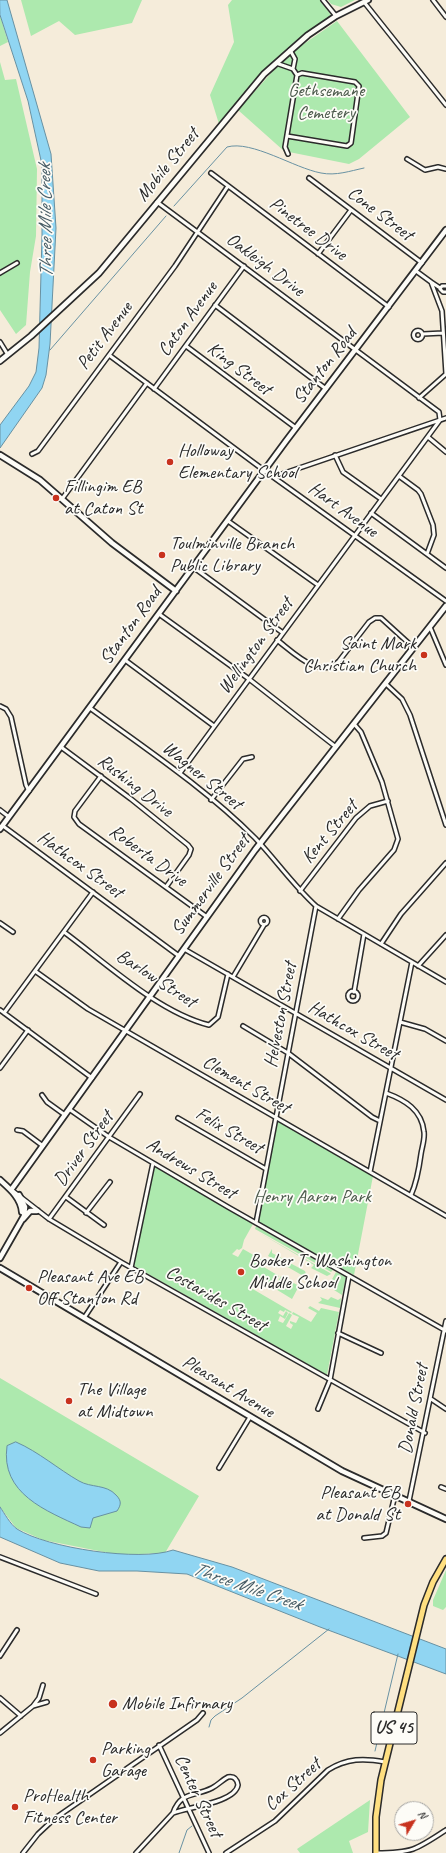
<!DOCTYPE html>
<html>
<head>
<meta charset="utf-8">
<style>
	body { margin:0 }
	#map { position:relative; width:446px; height:1853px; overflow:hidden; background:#f5ecda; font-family:Caveat,sans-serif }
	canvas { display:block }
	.north { position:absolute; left:394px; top:1801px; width:40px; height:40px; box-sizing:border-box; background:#fdfcf7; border:1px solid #a9a8a5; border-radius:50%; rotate:52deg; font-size:11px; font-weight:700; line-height:16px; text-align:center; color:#2b2b2b }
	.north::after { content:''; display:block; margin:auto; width:14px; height:18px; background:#c8321e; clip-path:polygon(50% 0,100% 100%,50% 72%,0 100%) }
</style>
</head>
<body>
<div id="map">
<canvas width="446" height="1853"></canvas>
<div class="north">N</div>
</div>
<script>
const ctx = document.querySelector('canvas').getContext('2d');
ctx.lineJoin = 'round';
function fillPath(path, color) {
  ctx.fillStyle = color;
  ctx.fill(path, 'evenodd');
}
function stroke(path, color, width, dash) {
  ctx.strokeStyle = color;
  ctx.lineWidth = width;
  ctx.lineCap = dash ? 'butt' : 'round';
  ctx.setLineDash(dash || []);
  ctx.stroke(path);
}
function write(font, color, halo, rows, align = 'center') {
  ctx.font = font + ' Caveat,sans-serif';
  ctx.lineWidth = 3.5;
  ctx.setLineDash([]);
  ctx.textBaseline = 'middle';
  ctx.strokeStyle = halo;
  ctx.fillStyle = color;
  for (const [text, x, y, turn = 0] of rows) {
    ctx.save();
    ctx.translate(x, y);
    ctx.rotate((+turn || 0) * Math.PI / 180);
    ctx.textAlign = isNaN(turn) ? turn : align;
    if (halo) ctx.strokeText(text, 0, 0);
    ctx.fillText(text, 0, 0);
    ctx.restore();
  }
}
fillPath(new Path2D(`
	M21,0h121l-10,23 -57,12 -16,-14 -28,15z
	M232,0h88l11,15 -42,32 -27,25 -43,52 -9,-29 24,-53 -6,-37z
	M328,0h27l-14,7 -10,-3z
	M0,15l8,27 -8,4z
	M337,21l73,96 -51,42 -10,5 -65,-13 -46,-41 35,-39 25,-23z
	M0,62l5,18 11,-1 21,90 -1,67 -6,36 -4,53 -10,9 -16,-24z
	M277,1121l96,55 -19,99 -96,-53z
	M156,1167l97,57 -9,16 -2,8 -3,2 -2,-1 -5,5 6,3 5,-8 21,12 -2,5 17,10 -7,11 -16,-9 -5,10 41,24 -1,1 -6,-3 -1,2 -4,-2 -2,3 5,3 3,-5 2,2 -3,6 -5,-3 -2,5 5,2 6,-10 3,2 -6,11 5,3 2,-4 -3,-2v-2l6,2 3,-6 -7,-3 1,-2 18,10 6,-9 -9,-5 2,-2 9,5 2,-3 18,4 -12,63 -193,-109 19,-98z
	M256,1226l77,44 -2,2 -76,-43z
	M258,1232l72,41 1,1 -4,2 -16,-8 3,-3z
	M272,1249v4l15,8 -2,5 -17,-10z
	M288,1262l17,9 1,3 -1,3 -19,-11z
	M336,1272l10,5 -4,18 -8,-5 2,-3 -6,-4z
	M281,1276l18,10 -7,13 -18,-11z
	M320,1297l8,3 3,-3 7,3 3,-2 -1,10 -22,-5 4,-3z
	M0,1378l199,118 -34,57 -46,2 -76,-15 -27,-12 -16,-21z
	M446,1570v37l-3,3 -10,-4v-6z
	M370,1800l-2,32 -19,9 4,12h-53l-3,-4z`), '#ade9ae');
const water = new Path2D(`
	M0,0h7l44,154 5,74 -6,116 -4,31 -4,13 -42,60v-23l29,-39 7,-14 3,-24 3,-113v-70l-14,-64 -28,-86z
	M16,1442c23,10 42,27 63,39 12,7 27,3 37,14 6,6 5,10 1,16l-24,7 -3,10 -9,-1c-34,-16 -81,-33 -74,-81z
	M0,1507c5,7 10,17 17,22 30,19 123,33 156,21l59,17 214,82v25l-126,-47 -133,-53 -50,-3h-38l-39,-8 -60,-26z`);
fillPath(water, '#90d5f2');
stroke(water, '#6891a2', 1);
stroke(new Path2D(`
	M174,206l53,-59c25,-7 67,21 94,26 15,3 29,-2 43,-5
	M50,350l116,-134
	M209,1727l2,-7 4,-4 27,-18 87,-69
	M375,1751l23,-97
	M179,1853l8,-23 5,-4`), '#6891a2', 1);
const street = new Path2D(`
	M323,0l13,16
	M433,0l13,17
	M364,2l82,103
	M276,63l17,6
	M287,136l60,10 4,-3 8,-57 -4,-4 -53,-9 -5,2
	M288,154l-3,-7 12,-72 -4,-6 2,-10 -5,-9
	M407,159l18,11 13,-3 8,2
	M211,173l178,134
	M309,178l113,85
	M157,202l282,210 1,8 -260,353
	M318,254l33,-44
	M416,271l15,11 11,29 4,63 -27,24
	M0,273l17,-10
	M431,282l9,6
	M446,286h-4l-2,3 3,3h3
	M215,305l111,84
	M413.5 335a4.5 4.5 0 1 1 9 0a4.5 4.5 0 1 1-9 0Z
	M423,334l20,-1
	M0,342l8,13
	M186,346l110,82
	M109,355l160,119 177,127
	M154,389l90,-123
	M428,437l18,15
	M32,454l6,-3 137,-185 53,-80
	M335,455l8,17 38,27
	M399,476l19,14 3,4 12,31 1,10 -7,19
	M273,477l173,-59
	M62,499l85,-116
	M371,513l75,55
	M228,521l90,64
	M193,567l90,66
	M159,614l90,65 87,68
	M430,627l16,38
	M277,640c16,12 44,41 62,21l30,-39 6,-4h6l33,30
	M125,660l89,66
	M386,684l16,15 8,16 36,110
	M0,706l6,3 5,8 15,68 3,6
	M90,708c56,41 115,80 165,130 21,22 38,47 61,68l130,76
	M61,747l70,52 57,46 3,4 -2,6 -23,32
	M101,776l-26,35 -1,6 5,7 128,93
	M211,800l32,-41 9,-2
	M0,810l9,7
	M3,826l176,130
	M300,891l56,-73 14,-12 18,-5
	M260.5 921a3.5 3.5 0 1 1 7 0a3.5 3.5 0 1 1-7 0Z
	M338,919l21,-29 35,-40 4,-11 -16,-57 -21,-50 -7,-8
	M0,923l13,9
	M64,932c42,31 94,80 145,93l9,-8 10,-43
	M381,944l20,-30 45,-51
	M184,949l262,151
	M418,966l28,-31
	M35,971l53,38 358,207
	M233,977l31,-52
	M348 996a5 5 0 1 1 10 0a5 5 0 1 1-10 0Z
	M354,992l10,-58
	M0,1010l92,68
	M4,1013l89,-121
	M400,1022l25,7 21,12
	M243,1026l45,27 84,64 8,4
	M0,1068l28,-38
	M386,1093c19,7 36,17 38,39 1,7 -2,15 -3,22 -2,15 -4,28 -10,41
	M42,1095l5,7 18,13
	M69,1109l40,28 119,70 218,124
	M178,1118l88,51
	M17,1130l6,1 20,15
	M370,1172l42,-210
	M13,1191l36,28 72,43 304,171
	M66,1197l38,28
	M86,1213l24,-31
	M49,1219l91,-125
	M256,1223l60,-317
	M131,1268l22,-105
	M84,1318l37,-56
	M338,1333l43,20
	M431,1399l15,10
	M318,1409l12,-29 19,-104
	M219,1468l31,-51
	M441,1487l5,2
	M409,1501l37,-180
	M364,1538l18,-2 4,-3 9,-38
	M0,1557l96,37
	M0,1656l17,-26
	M0,1698l21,18
	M33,1706l6,-8 4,-13
	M0,1733l33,-27 14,-4
	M159,1745l50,108
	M228,1777c6,-1 9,2 10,8 -3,18 -51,22 -65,28 8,-22 21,-16 39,-25 6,-3 10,-8 16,-11z
	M23,1853l15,-19 16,-15 143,-99 6,-7
	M136,1853l37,-40
	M226,1853l49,-32 53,-51c19,-12 36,-12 57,-8
	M376,1853c36,0 40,-3 70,-23`);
const secondary = new Path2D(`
	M0,361l31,-25 68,-63 165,-199 44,-39 28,-19 32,-16
	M0,455l40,25 72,63 64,48
	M0,829l286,-388 160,-211
	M0,1180c10,9 21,18 22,32
	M11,1190l244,-340 191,-244
	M23,1219l7,-8h7
	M0,1258l24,-42 1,-9 -6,-12
	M0,1268l342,203 104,48`);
const primary = new Path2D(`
	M376,1853v-36l5,-37 43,-175 9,-23 13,-23`);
stroke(street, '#2b2b2b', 6);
stroke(secondary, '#2b2b2b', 8);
stroke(primary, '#2b2b2b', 8);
stroke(street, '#fdfcf7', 3);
stroke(secondary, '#fdfcf7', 4.5);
stroke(primary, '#ffdf80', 5);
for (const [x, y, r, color] of [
	[170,462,4,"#c8321e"],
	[56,498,4,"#c8321e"],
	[162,555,4,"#c8321e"],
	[424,655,4,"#c8321e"],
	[241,1272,4,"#c8321e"],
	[29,1288,4,"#c8321e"],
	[69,1401,4,"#c8321e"],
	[408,1504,4,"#c8321e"],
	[113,1704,5,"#c8321e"],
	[93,1760,4,"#c8321e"],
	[15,1807,4,"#c8321e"]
]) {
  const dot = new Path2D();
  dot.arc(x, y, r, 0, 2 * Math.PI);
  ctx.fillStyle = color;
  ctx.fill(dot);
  stroke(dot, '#fdfcf7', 1.5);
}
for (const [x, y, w] of [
	[394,1728,46]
]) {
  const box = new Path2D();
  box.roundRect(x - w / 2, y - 16, w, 32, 3);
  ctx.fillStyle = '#fdfcf7';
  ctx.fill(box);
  stroke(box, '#2b2b2b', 1);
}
write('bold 18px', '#2b2b2b', null, [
	["US 45",394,1728]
]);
write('19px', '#4c5a4c', '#fdfcf7', [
	["Gethsemane",326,91],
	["Cemetery",326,113],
	["Henry Aaron Park",312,1197]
]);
write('19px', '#2b2b2b', '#fdfcf7', [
	["Mobile Street",168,165,-51],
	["Cone Street",380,214,37],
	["Pinetree Drive",308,229,37],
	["Oakleigh Drive",265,265,37],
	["Caton Avenue",188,319,-54],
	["Petit Avenue",105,336,-53],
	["Stanton Road",325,366,-52],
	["King Street",239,369,37],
	["Hart Avenue",343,510,36],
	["Stanton Road",131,626,-54],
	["Wellington Street",256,646,-54],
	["Wagner Street",202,776,39],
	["Rushing Drive",135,786,38],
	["Kent Street",330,832,-50],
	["Roberta Drive",148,856,36],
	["Hathcox Street",80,865,36],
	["Summerville Street",211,885,-54],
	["Barlow Street",156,979,33],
	["Helveston Street",281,1015,-79],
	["Hathcox Street",353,1031,30],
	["Clement Street",246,1085,30],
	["Felix Street",229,1131,30],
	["Driver Street",84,1149,-54],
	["Andrews Street",191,1169,31],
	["Costarides Street",216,1299,30],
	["Pleasant Avenue",228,1387,31],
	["Donald Street",414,1409,-79],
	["Cox Street",293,1785,-42],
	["Center Street",198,1796,65]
]);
write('19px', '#2b2b2b', '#fdfcf7', [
	["Holloway",178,451],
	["Elementary School",178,473],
	["Fillingim EB",64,487],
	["at Caton St",64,509],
	["Toulminville Branch",170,544],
	["Public Library",170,566],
	["Saint Mark",416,644,"right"],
	["Christian Church",416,666,"right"],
	["Booker T. Washington",249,1261],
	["Middle School",249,1283],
	["Pleasant Ave EB",37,1277],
	["Off Stanton Rd",37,1299],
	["The Village",77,1390],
	["at Midtown",77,1412],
	["Pleasant EB",400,1493,"right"],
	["at Donald St",400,1515,"right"],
	["Mobile Infirmary",122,1704],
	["Parking",101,1749],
	["Garage",101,1771],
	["ProHealth",23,1796],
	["Fitness Center",23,1818]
], 'left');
write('italic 20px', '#495e67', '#fdfcf7', [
	["Three Mile Creek",46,221,-91],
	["Three Mile Creek",247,1587,19]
]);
</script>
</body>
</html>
